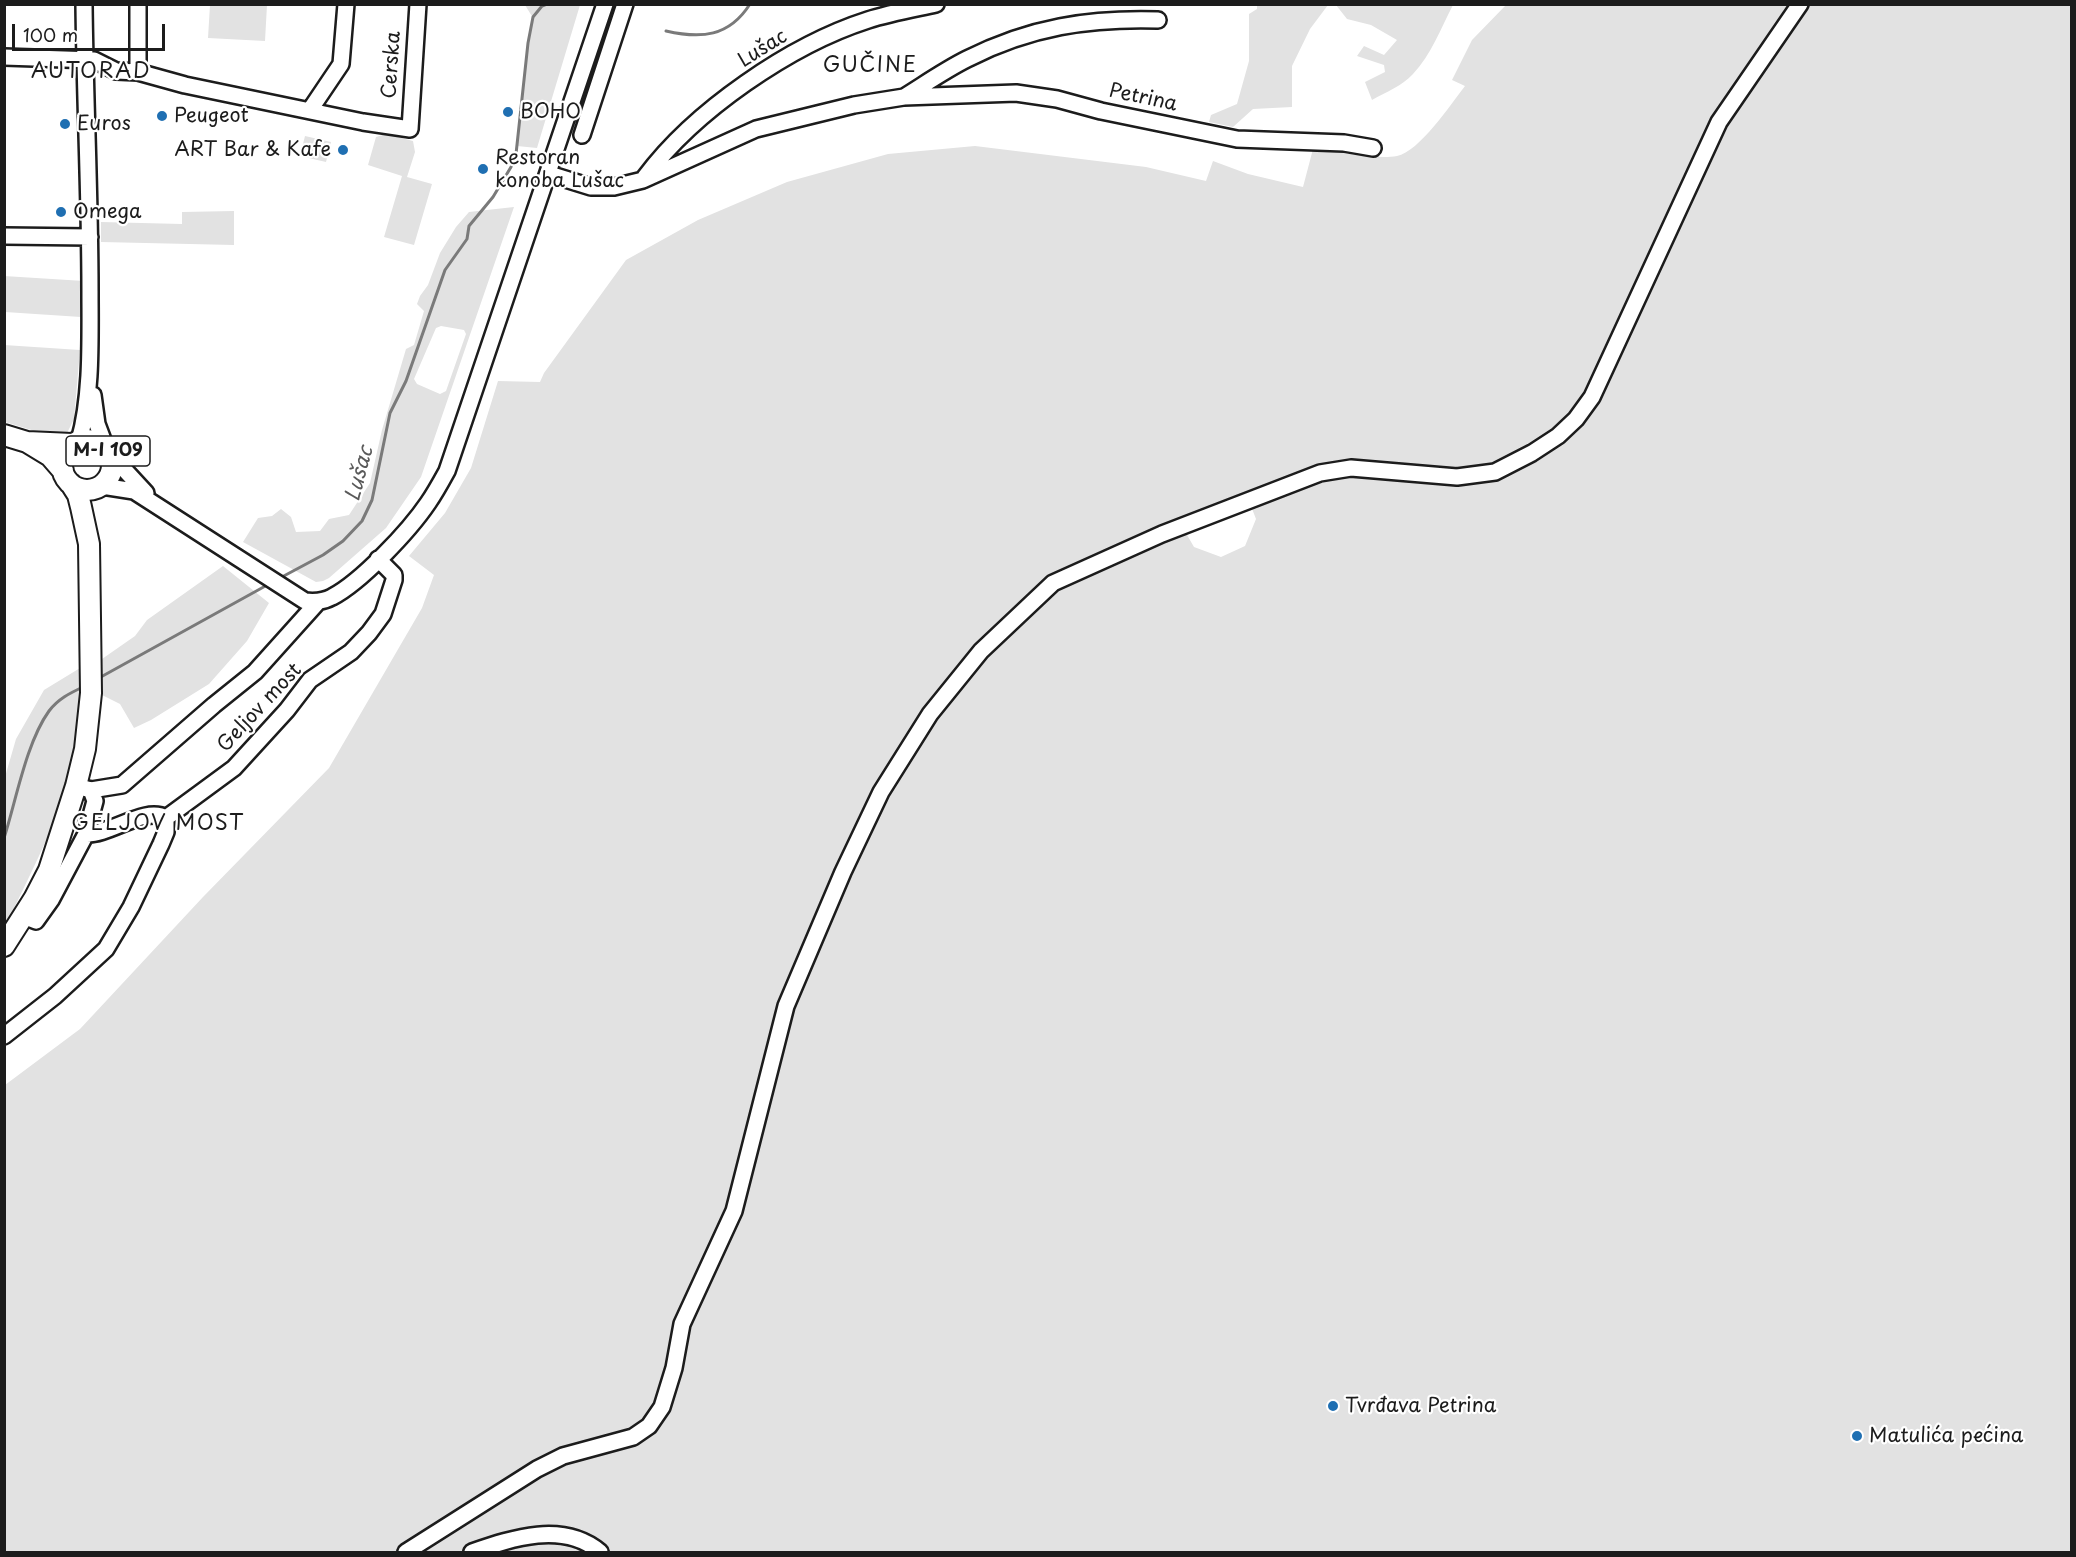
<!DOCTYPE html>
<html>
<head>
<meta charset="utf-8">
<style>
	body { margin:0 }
	#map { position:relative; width:2076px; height:1557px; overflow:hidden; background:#fff; font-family:"Playpen Sans",sans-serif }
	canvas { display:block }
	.frame { position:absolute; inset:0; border:6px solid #1c1c1c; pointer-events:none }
	.scale { position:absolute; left:12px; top:24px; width:153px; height:27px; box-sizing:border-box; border:3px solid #1c1c1c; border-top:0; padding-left:8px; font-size:18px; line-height:21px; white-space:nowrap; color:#1c1c1c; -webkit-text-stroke:4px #fff; paint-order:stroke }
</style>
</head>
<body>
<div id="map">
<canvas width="2076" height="1557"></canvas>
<div class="frame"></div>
<div class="scale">100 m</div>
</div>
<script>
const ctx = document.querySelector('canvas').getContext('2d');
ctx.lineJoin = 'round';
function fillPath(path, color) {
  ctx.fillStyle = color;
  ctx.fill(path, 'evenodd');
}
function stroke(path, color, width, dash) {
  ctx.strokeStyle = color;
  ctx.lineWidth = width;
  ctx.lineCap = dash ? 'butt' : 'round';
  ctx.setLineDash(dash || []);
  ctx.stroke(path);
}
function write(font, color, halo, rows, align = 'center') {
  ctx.font = font + ' "Playpen Sans",sans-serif';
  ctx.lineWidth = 4.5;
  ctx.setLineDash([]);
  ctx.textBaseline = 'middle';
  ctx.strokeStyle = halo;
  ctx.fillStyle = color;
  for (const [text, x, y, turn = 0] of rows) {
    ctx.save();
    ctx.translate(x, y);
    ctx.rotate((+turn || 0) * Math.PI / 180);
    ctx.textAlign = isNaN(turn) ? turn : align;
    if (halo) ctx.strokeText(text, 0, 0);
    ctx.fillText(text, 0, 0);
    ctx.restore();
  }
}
fillPath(new Path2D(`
	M210,5h57l-2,36 -57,-3z
	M525,5h55l-43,143 -20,-2 11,-103 5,-25z
	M1257,5h71l-18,24 -18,37v41l-39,2 -20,18 -24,-5 2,-7 26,-11 12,-43v-47l8,-5z
	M1336,5h117c-12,23 -22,50 -40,69 -11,12 -27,18 -41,26l-7,-18 20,-10 -1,-7 -27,-9 7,-10 20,9 13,-15 -26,-15 -24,-6z
	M1506,5h293l-81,116 -127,276 -34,38 -80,39 -126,-8 -298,116 -73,68 -100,141 -95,214 -31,127 -82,235 -24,58 -85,30 -160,97h-398v-467l75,-56 123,-132 126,-129 93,-160 12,-33 -25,-19 36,-43 26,-45 27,-87 42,1 4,-9 82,-113 72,-40 89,-38 101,-28 87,-8 171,21 60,14 7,-20 35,13 55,13 10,-38c23,2 62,11 84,7 22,-4 54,-52 68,-70l-13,-6 20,-40z
	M1802,5h269v1547h-1468l-30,-17 -105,17h-60l129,-82 113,-43 33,-102 52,-113 38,-153 72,-186 86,-158 123,-131 129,-56 11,19 27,10 24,-11 11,-27 -7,-18 71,-27 158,3 100,-57 142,-297z
	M386,134l27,7 2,11 -8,25 25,7 -18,61 -30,-8 18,-61 -34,-11 8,-28z
	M305,136l26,6 -5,20 -26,-6z
	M514,207l-93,270 -35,51 -57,50 -6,3 -7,1 -73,-40 15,-24 14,-2 9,-7 10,8 5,15 24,-1 9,-12 20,-4 21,-32 12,-53 24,-81 8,-4 10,-34 -7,-7 3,-8 8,-11 12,-32 16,-26 13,-15zM441,326l23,4 2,4 -20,57 -6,3 -23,-10 -3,-5 22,-51z
	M234,211v34l-133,-3v-20l81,2v-12z
	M4,276l80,5 -3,36 -76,-5z
	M4,345l76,5 -6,69 -7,14 -19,2 -43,-13z
	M223,566l46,37 -22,38 -38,43 -58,36 -17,8 -14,-24 -18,-9v-36l33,-23 12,-16z
	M85,665c-1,19 0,41 -3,60 -11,73 -46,137 -77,202v-150l11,-38 28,-49z
	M546,1537l52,15h-122z`), '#e2e2e2');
stroke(new Path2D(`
	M666,31c35,8 63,6 84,-27
	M280,578l43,-23 20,-14 19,-20 10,-21 18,-87 16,-32 39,-111 22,-31 2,-13 24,-29 18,-30 5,-13 12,-111 5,-26 9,-11 5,-2
	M99,678l170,-94
	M4,838c12,-37 22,-95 45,-127 9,-12 21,-18 34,-24`), '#7a7a7a', 3);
const minor = new Path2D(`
	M138,4v68
	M4,57l90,3 22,11 22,1 47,13 178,37 47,7 8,-125
	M904,97c21,-13 41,-27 63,-38 63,-32 122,-41 191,-39
	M310,110l31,-46 5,-60
	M582,135l43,-131
	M549,174l42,13h23l29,-7 113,-51 98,-24 50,-8 112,-4 41,6 44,12 136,28 107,4 29,5
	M645,177c49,-66 145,-132 223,-157 22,-7 45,-11 68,-16
	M4,236l86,1
	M93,395l4,29 9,24
	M79,441c13,-45 11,-102 11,-150 0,-95 -5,-191 -6,-287
	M110,454l36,39
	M102,486l32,5 171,110c10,1 18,1 27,-4 29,-15 77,-66 96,-94 7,-10 13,-21 19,-32l158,-467
	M76,786l15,4 31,-5 92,-80 41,-33 62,-69
	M166,818l68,-50 53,-58 23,-30 41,-28 18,-19 14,-19 11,-34v-5l-16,-16
	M23,916l13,5 15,-21 35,-66 9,-33 -4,-11
	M4,1036l51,-40 51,-47 25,-42 30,-63 5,-12v-14c-21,-12 -56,17 -80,16
	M406,1552l131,-83 26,-13 70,-19 16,-11 13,-19 12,-39 8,-44 52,-113 52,-205 57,-134 38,-80 49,-78 51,-63 72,-68 109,-49 158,-61 31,-5 106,9 38,-5 37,-19 26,-17 18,-17 16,-22 127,-275 81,-118
	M472,1552c41,-14 91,-31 128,0`);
const major = new Path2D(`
	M4,435l23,7
	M62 465a25 25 0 1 1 50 0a25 25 0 1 1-50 0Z
	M63,471l-13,-15 -23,-14 45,2
	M4,946l30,-47 15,-29 27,-84 9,-37 6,-56 -2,-149 -8,-37 -3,-12 -7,-11`);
stroke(minor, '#1c1c1c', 20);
stroke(major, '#1c1c1c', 24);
stroke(minor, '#fff', 15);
stroke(major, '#fff', 20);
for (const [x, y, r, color] of [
	[508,112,6,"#1f6fb2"],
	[162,116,6,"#1f6fb2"],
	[65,124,6,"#1f6fb2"],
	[343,150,6,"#1f6fb2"],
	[483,169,6,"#1f6fb2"],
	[61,212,6,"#1f6fb2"],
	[1333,1406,6,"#1f6fb2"],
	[1857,1436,6,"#1f6fb2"]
]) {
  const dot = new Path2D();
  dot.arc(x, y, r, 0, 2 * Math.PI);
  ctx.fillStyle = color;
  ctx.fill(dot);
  stroke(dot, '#fff', 2);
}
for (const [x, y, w] of [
	[108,451,84]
]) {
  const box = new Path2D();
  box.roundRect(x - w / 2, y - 15, w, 30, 4.5);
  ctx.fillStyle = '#fff';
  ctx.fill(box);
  stroke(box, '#1c1c1c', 1.5);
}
write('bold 18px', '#1c1c1c', null, [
	["M-I 109",108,451]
]);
write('20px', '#1c1c1c', '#fff', [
	["Lušac",763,49,-32],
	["Cerska",392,65,-86],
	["Petrina",1143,98,12],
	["Geljov most",260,708,-47]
]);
write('20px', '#1c1c1c', '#fff', [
	["BOHO",520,112],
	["Peugeot",174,116],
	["Euros",77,124],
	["ART Bar & Кafe",331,150,"right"],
	["Restoran",495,158],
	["konoba Lušac",495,181],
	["Omega",73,212],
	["Tvrđava Petrina",1345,1406],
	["Matulića pećina",1869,1436]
], 'left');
ctx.letterSpacing = '1.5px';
write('21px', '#1c1c1c', '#fff', [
	["GUČINE",870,66],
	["AUTORAD",91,72],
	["GELJOV MOST",158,824]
]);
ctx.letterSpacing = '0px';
write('italic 21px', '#5a5a5a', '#fff', [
	["Lušac",360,474,-75]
]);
</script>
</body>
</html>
